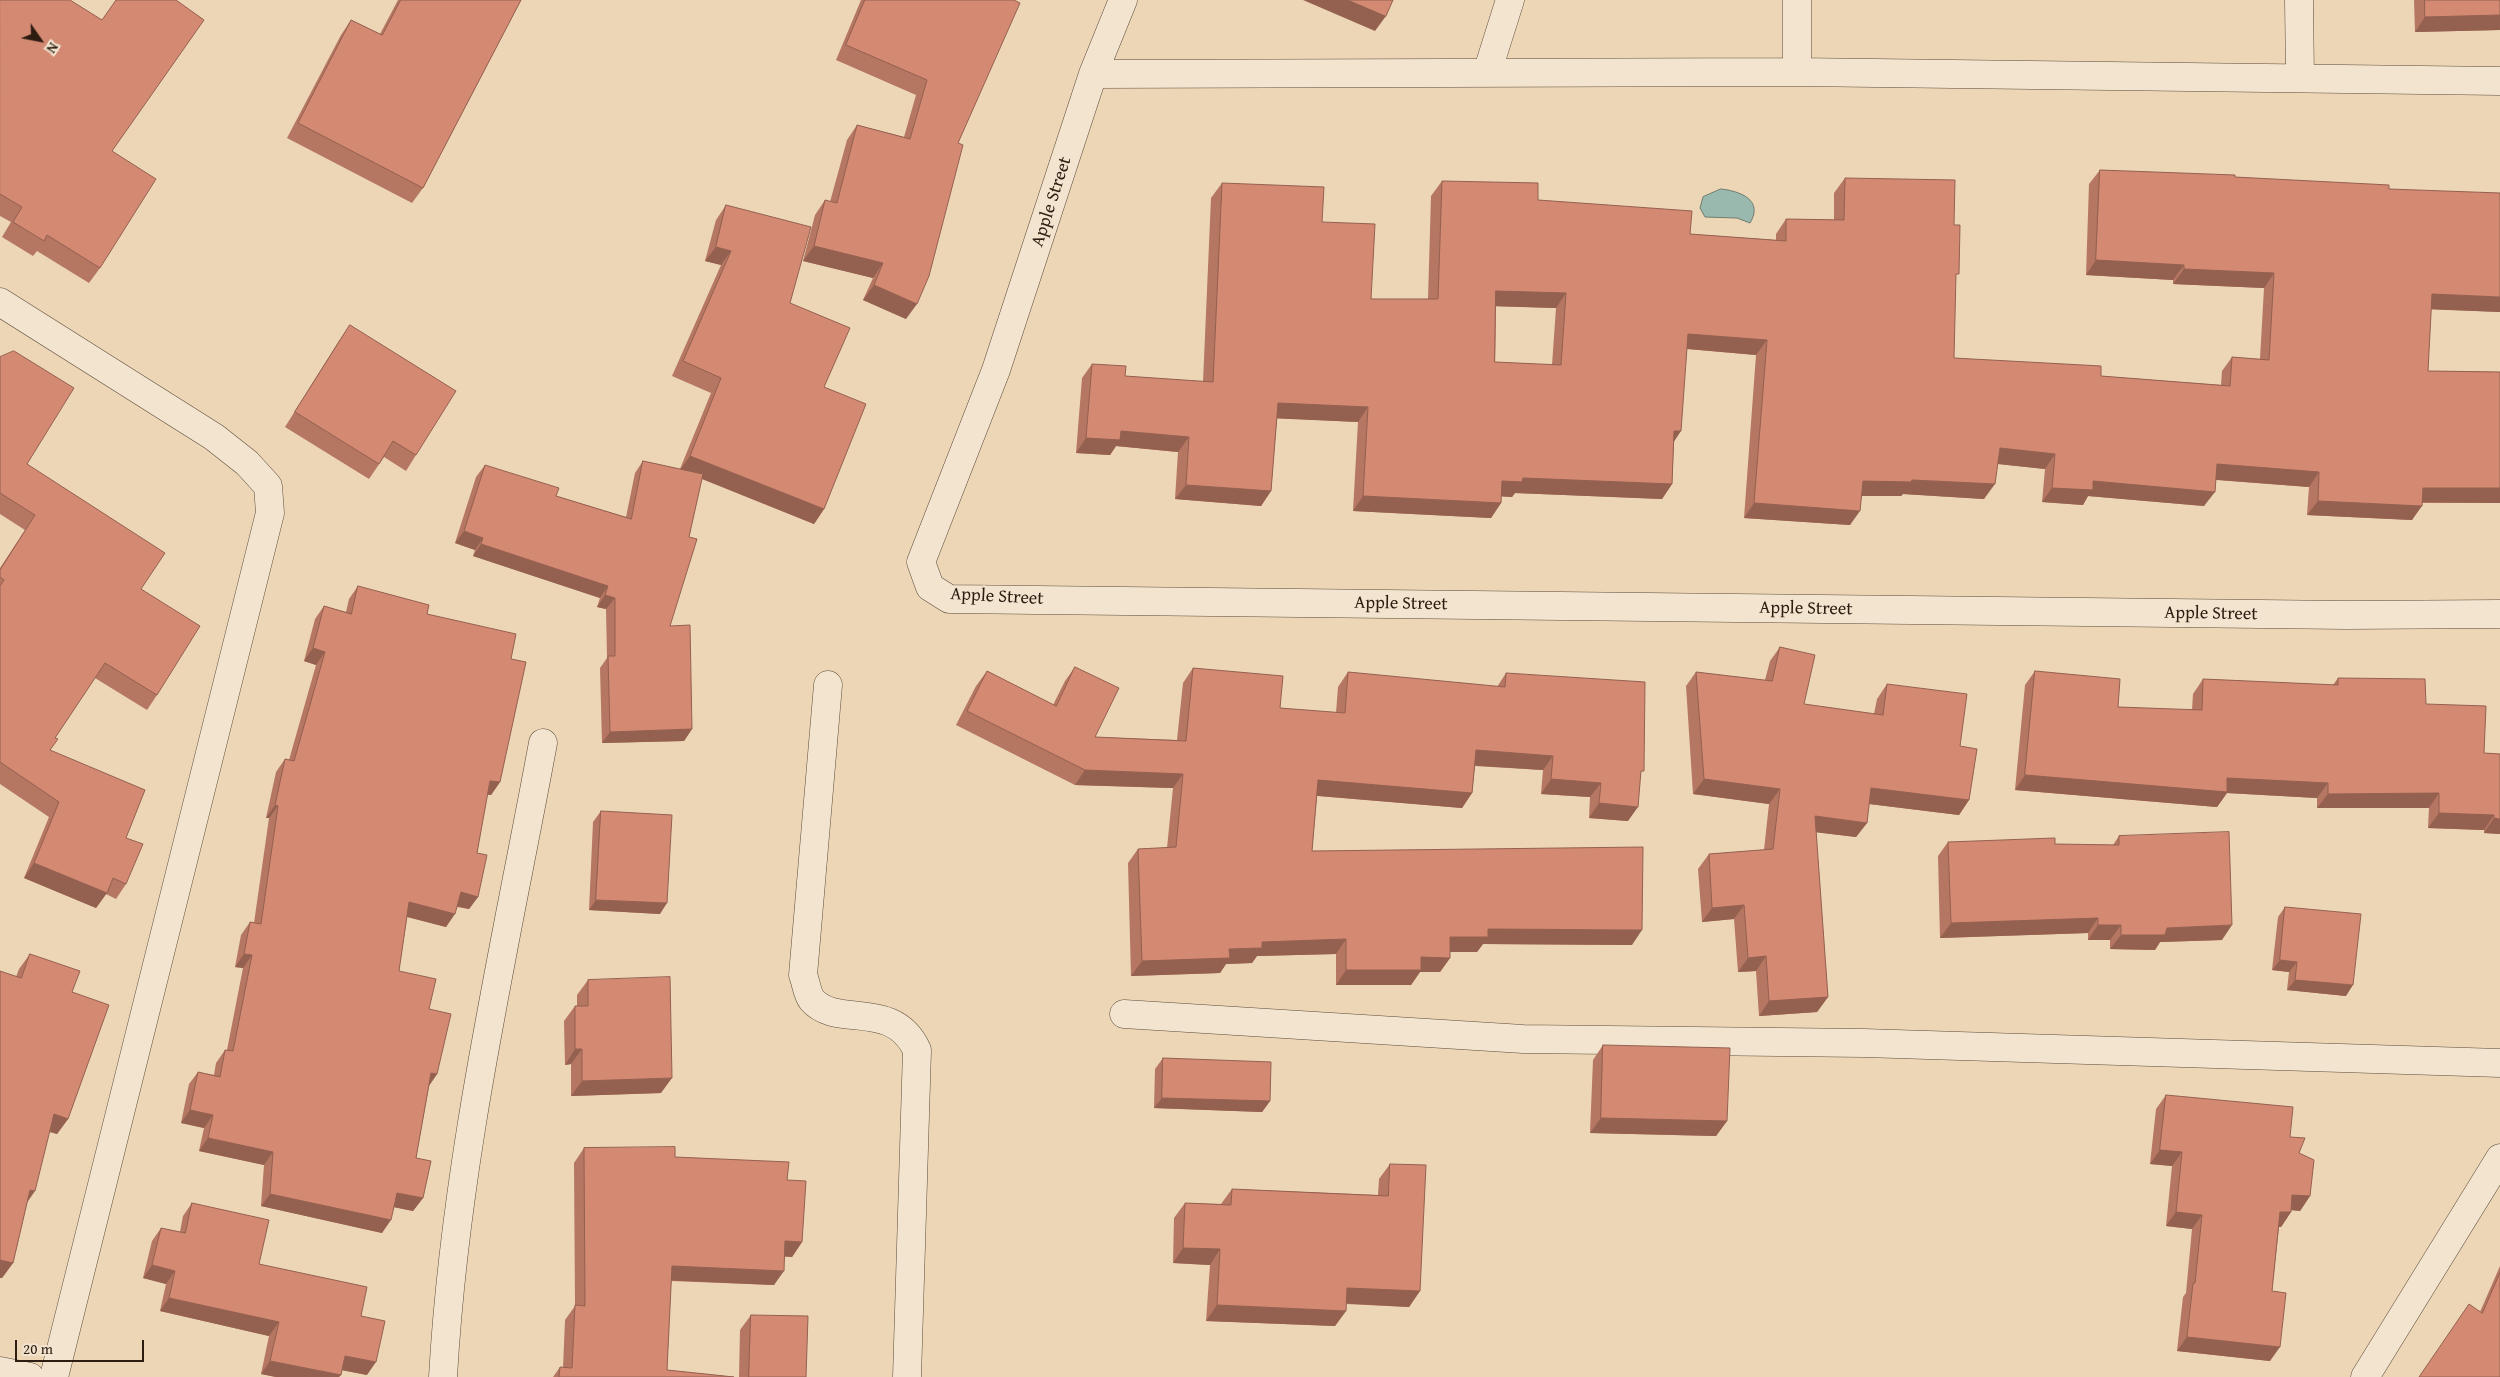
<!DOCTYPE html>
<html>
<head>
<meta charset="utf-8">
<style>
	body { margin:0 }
	#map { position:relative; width:2500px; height:1377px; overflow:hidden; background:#ecd6b6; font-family:"Gentium Book Plus",serif }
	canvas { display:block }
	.north { position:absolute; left:15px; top:15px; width:50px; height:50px; -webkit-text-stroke:4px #f3e4d0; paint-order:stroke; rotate:123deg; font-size:14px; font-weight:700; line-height:20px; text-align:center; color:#2c1d10 }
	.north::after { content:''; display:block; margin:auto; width:18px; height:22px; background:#2c1d10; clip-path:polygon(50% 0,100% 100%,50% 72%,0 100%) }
	.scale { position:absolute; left:15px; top:1340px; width:129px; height:22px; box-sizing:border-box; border:2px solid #2c1d10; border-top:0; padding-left:6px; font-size:15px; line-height:18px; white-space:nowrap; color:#2c1d10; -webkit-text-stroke:4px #f3e4d0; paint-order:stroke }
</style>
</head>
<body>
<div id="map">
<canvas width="2500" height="1377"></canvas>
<div class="north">N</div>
<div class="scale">20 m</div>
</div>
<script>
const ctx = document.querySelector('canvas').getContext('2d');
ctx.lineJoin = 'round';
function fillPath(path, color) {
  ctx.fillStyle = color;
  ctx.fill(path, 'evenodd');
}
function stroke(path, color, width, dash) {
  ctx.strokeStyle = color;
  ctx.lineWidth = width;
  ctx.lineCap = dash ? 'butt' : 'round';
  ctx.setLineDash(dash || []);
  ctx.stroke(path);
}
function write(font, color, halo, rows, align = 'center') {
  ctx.font = font + ' "Gentium Book Plus",serif';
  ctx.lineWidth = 4;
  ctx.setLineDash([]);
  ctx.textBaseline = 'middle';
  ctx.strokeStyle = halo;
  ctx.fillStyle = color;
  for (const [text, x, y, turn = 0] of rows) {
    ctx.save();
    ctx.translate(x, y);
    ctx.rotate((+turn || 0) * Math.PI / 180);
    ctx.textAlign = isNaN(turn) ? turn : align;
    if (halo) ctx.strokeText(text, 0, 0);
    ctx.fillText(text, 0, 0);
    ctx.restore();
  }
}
const water = new Path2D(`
	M1721,189c19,2 43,11 29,34l-13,-5 -32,-1 -5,-9 3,-11z`);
fillPath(water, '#99b9ae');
stroke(water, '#6d7b6f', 1);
const minor = new Path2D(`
	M1123,0l-30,74 -97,296 -75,192 9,25 19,12 1398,16 153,-1
	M1797,0v72
	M2299,0l1,78
	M1487,73l23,-73
	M1093,74l704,-2 703,9
	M0,302l214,135 33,26 21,23 2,27 -216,864
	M828,685l-25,290c3,7 4,19 9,25 25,29 81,-2 105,50l-10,327
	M1124,1014l399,25 341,4 636,20
	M0,1371l30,6
	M443,1377c12,-214 61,-424 100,-634
	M2365,1377l135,-219`);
stroke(minor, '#5c4b3a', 29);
stroke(minor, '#f3e4d0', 28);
fillPath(new Path2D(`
	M0,0l112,151 -12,117 -11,15 -52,-32 -4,5 -31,-19 9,-15 -11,-6z
	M398,0h123l-98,188 -11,15 -125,-65 54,-103 10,-15 29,14z
	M861,0h153l-56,143 -52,176 -43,-19 10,-22 -70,-17 12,-46 10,-15 5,2 17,-62 10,-15 47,12 12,-42 -80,-35z
	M2414,0h86v30l-85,2z
	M2100,170l135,7 154,12 111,123 -69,-3 -3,62 72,1v131h-78l-10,17 -105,-5 2,-28 -93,-7 -12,26 -116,-10 -5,9 -41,-3 3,-33 -47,-5 -14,35 -81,-5 -2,2h-39l-12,29 -106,-7 12,-163 -69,-6 -13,92 -2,43 -10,15 -147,-6 -3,4 -11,-1v7l-10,15 -138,-7 5,-89 -81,-4 -6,73 -10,15 -86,-7 3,-47 -62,-6 -6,9 -34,-2 6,-75 10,-14 33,12 78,6 8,-184 11,-15 100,39 49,77h57l3,-103 11,-15 96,19 152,34 86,6v-6l10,-15 48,1v-27l11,-15 109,47 1,54 -1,79 147,18 120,9 1,-14 10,-14 28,2 4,-71 -91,-4v-4l-87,-5 3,-91zM1496,306l60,2 -4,57 -57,-3z
	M726,205l64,98 34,84v122l-10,15 -112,-45 -13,58 -19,89 22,103 -8,12 -82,2 -2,-75 7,-10 -1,-49 -9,-2 3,-9 -127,-42 2,-6 -20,-7 21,-66 9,-12 71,31 70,21 9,-44 8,-12 37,8 31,-76 -39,-17 49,-111 -16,-4 11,-41z
	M350,325l66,130 -10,16 -22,-14 -15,22 -84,-52 54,-86z
	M0,357l27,107 114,125 16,106 -10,15 -52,-32 -40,60 -5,12 76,88v46l-10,15 -10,-5 -10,14 -72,-30 25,-61 -49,-33v-216l25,-38 -25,-16z
	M358,586l69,28 84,45 -11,123 -9,13h-4l-10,58 1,44 -9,12 -12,-2 -11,20 -39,-10 -8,54 30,38 8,65 -8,12 -13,72 7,40 -10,13 -19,-4 -12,26 -121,-27 3,-41 -65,-14 5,-23 -23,-5 8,-39 9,-12 16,3 2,-12 9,-13h2l16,-82 -8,-1 6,-32 9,-13 4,1 15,-105h-3l10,-46 9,-13 4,1 27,-95 -12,-4 11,-42 9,-13 22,6 3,-13z
	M1780,647l24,57 70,10 3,-15 10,-15 73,62 9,54 -10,15 -90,-11 -2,19 -11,14 -40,-5 12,165 -11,15 -58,4 -3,-45 -18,1 -4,-53 -32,3 -4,-53 11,-15 55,-4 5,-46 -76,-10 -7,-108 10,-14 69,8 5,-19z
	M1075,667l20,70 82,3 6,-57 10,-15 87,40 56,5 2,-26 10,-15 149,15 9,-14 135,102 -13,46 -39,-3 1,-21 -49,-3 2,-24 -68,-4 -3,27 -10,15 -145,-12 -5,55 320,94 -149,-1 -6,8h-27v6l-10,14h-20l-9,13h-75v-31l-79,2 -5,7 -26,1 -6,9 -89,3 -3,-113 10,-14 29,-1 6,-60 -98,-3 -119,-60 20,-39 11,-15 66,34 12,-24z
	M2035,671l83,36 74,3 1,-16 10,-15 130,6 5,-7 88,26 58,49 16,1v80l-16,-1v-3l-56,-2 1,-20h-112v-10l-90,-5 -10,14 -202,-17 10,-105z
	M601,811l59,103 -71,-4 4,-88z
	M2119,836l103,104 -62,2 -5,8 -45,-1v-9h-22v-7l-148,5 -2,-82 10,-14 165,3z
	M2285,907l61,89 -59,-6 2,-18 -17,-2 6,-53z
	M30,954l42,38 -4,127 -11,15 -8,-2 -22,71 -14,60 -11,15 14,-301 3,-8z
	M588,980l73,113 -90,3v-32l-6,1 -1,-44 11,-15h2v-11z
	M1603,1045l124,76 -11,15 -126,-3 3,-73z
	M1163,1058l107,43 -8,11 -108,-4 1,-39z
	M2166,1095l124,42 9,16 11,43 -10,15 -9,-1v2l-10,15h-2l-7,64 -2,70 -93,-10 6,-54 3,-4 6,-64 -26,-3 6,-60 -22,-2 6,-55z
	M584,1148l91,9 112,23 15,62 -10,15 -7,-1 -11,29 -103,-4 -4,89 67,7h-181l7,-10 3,1 2,-48 10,-14 -1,-143z
	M1390,1164l30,127 -11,16 -63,-3v7l-11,15 -129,-5 4,-56 -37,-2 1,-45 11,-15 36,1 11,-15 146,6 1,-16z
	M192,1203l67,61 102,52 6,59 -25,-5 -3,7h-63l-15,-3 8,-38 -109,-25 6,-27 -23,-6 9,-37 9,-13 19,4 3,-16z
	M2500,1266v111l-20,-65z
	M751,1315l55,62h-67l1,-47z`), '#b57662');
fillPath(new Path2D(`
	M1303,0h45l38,16 -11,15z
	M2500,15v15l-85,2 10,-15z
	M814,246l69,17 -10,15 -70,-17z
	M716,247l15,4 -10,14 -16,-4z
	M2096,260l88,5 -11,15 -87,-5z
	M2184,269l90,4 -10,15 -91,-4z
	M874,285l43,19 -11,15 -43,-19z
	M1496,291l70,2 -10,15 -70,-2z
	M2432,294l68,3v15l-78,-3z
	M1688,334l79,6 -11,15 -79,-7z
	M1278,403l90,4 -10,15 -91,-4z
	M1121,431l68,6 -11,15 -62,-6 -6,9 -34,-2 10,-15z
	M1674,431h7l-10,15z
	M2000,448l55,6 -10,15 -56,-6z
	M690,456l134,53 -10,15 -134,-54z
	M2217,464l102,8 -10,15 -102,-8z
	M1523,478l149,6 -10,15 -147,-6 -3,4 -20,-1 10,-15z
	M1912,480l83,4 -11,15 -81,-5 -2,2h-49l11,-15z
	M2093,481l122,11 -11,14 -116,-10 -5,9 -41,-3 10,-14z
	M1186,485l85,6 -10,15 -86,-7z
	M2423,488h77v15l-87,-1z
	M1363,496l138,7 -10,15 -138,-7z
	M2318,501l104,5 -10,14 -105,-5z
	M1754,503l106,8 -10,14 -106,-7z
	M464,531l19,7 -8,12 -20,-7z
	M481,544l127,42 -8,12 -127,-42z
	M605,595l10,3 -9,11 -9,-2z
	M313,648l12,4 -9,13 -12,-4z
	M692,729l-8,12 -82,2 8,-11z
	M1476,750l77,6 -10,14 -77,-5z
	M1085,770l98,4 -10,14 -98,-3z
	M2025,775l202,3 101,5 -11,15 -90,-5 -10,14 -202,-17z
	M1551,779l50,4 -11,14 -49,-3z
	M1704,779l76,10 -11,15 -76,-10z
	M1318,780l154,13 -10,15 -154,-13z
	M490,781l10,1 -9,13 -10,-2z
	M1871,788l98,12 -10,15 -98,-12z
	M2439,793l-10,15h-112l11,-14z
	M1599,803l39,4 -10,14 -39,-3z
	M275,805l3,1 -9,12h-3z
	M2439,813l55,2 -10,15 -56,-2z
	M1815,816l52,7 -11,14 -51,-6z
	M2494,818l6,1v15l-16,-1z
	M34,863l73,30 -11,15 -72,-30z
	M461,892l17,5 -9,12 -17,-4z
	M596,900l71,3 -7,11 -71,-4z
	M409,902l46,12 -9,13 -46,-12z
	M1744,905l-10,14 -32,3 10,-14z
	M2098,918l-10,15 -148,5 11,-15z
	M2098,925h23l-11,15h-22z
	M2232,925l-10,15 -62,2 -5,8 -45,-1 11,-14 46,-7z
	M1488,929l154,1 -10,15 -149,-1 -6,8h-37l10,-15z
	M1346,939l-10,15 -79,2 -5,7 -26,1 -6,9 -89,3 11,-15 87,-12 33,-7z
	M244,954l8,1 -9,13 -8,-1z
	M1766,956l-10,15 -18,1 10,-14z
	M1421,957l29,1 -10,14h-20l-9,13h-75l10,-15z
	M2280,960l17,2 -8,10 -17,-2z
	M2295,980l58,5 -7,11 -59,-6z
	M1828,997l-11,15 -58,4 10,-15z
	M575,1049h7l-11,15 -6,1z
	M431,1073l6,1 -9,13z
	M672,1078l-11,15 -90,3 11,-15z
	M1162,1098l108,3 -8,11 -108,-4z
	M190,1110l23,5 -9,13 -23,-5z
	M54,1114l14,5 -11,15 -14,-5z
	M1601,1118l126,3 -11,15 -126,-3z
	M208,1138l65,14 -9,13 -65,-14z
	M2160,1150l22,2 -10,14 -22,-2z
	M30,1190l5,1 -11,16z
	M397,1193l26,5 -10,13 -25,-5z
	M270,1194l121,26 -9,13 -121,-27z
	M2292,1195l18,1 -10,15 -18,-2z
	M2176,1212l26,3 -10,14 -26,-3z
	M2280,1212h11l-10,15 -11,-1z
	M785,1241l17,1 -10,15 -17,-1z
	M1183,1248l37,1 -10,16 -37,-2z
	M0,1260l13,3 -11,15h-2z
	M152,1265l23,6 -9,13 -23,-6z
	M672,1266l112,5 -10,14 -112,-5z
	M1347,1288l73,3 -11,16 -72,-4z
	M169,1298l110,24 -10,14 -109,-25z
	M1217,1305l129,6 -11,15 -129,-5z
	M2187,1337l93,10 -10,14 -93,-10z
	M345,1356l31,6 -9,13 -31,-6z
	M270,1361l71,14 -2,2h-63l-15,-3z`), '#946050');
const building = new Path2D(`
	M0,0h70l32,20 14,-20h60l28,20 -92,131 44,28 -56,89 -53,-33 -3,6 -31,-19 9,-15 -22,-13z
	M401,0h120l-98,188 -125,-65 53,-103 31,15z
	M865,0h149l6,3 -62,140 5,2 -34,131 -12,28 -43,-19 9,-22 -69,-17 11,-46 12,3 20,-78 53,14 17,-59 -81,-35z
	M1348,0h45l-7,16z
	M2425,0h75v15l-75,2z
	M2100,170l135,5v2l154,8v4l111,4v104l-68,-3 -4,77 72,1v116h-77l-1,18 -104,-5 1,-29 -102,-8 -2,28 -122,-11v9l-41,-2 3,-34 -55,-6 -5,36 -83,-4 -1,2 -48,-1 -3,30 -106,-8 13,-163 -79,-6 -7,97h-7l-2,53 -149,-6 -1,4 -20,-1 -1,22 -138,-7 5,-89 -90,-4 -7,88 -85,-6 3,-48 -68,-6 -1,9 -34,-2 6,-74 34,2 -1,10 88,6 9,-199 102,4 -2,35 53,2 -4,75h67l4,-118 96,2v17l154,11 -2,23 96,7v-22l58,1 1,-42 110,2 -1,45h6l-1,49h-3l-2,84 147,8v10l129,10 2,-29 37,3 5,-87 -90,-4v-4l-88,-5zM1496,291l70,2 -5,72 -66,-3z
	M726,205l85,22 -21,76 60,25 -26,59 42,17 -42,105 -134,-53 31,-78 -38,-17 48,-110 -15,-4z
	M350,325l106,66 -40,64 -23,-14 -14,23 -84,-52z
	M14,351l60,37 -47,76 138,89 -24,36 59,37 -43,69 -52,-32 -50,75 3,1 -8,11 95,40 -19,48 17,6 -17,40 -13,-6 -6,15 -73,-30 25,-61 -59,-40v-176l4,-6 -4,-3v-7l35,-55 -35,-22v-136z
	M643,461l60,13 -14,63 8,2 -27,87 20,-1 2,104 -82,3 -2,-76h7v-58l-10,-3 3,-9 -127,-42 2,-6 -19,-7 21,-66 74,23 -3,8 75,23z
	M358,586l71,19 -2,9 89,20 -5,25 15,3 -26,120 -10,-1 -13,72 10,2 -9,42 -17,-5 -6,22 -46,-12 -10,69 37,8 -7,30 22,5 -14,60 -6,-1 -15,85 15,3 -8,37 -26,-5 -6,27 -121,-26 3,-42 -65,-14 5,-23 -23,-5 8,-38 22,5 5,-27 8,1 19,-96 -8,-1 6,-32 11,2 17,-118 -3,-1 10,-46 9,2 31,-109 -12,-4 11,-42 27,8z
	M1780,647l35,8 -11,49 79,11 4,-31 80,10 -7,52 17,3 -8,51 -98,-12 -4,35 -52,-7 13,181 -59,4 -3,-45 -18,2 -4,-53 -32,3 -3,-54 64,-5 7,-60 -76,-10 -8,-107 76,9z
	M1075,667l44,21 -24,49 91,4 7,-73 90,8 -3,32 65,5 3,-41 157,15 1,-14 139,9 -1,89h-3l-3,36 -39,-4 2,-20 -50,-4 2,-23 -77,-6 -4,43 -154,-13 -6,71 331,-4 -1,83 -154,-1v8h-38v21l-29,-1v13h-75v-31l-84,3v6l-33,1 1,9 -88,3 -4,-112 38,-2 7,-73 -98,-4 -118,-59 20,-40 69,35z
	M2035,671l85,8 -2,28 84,3 1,-31 135,6v-7l87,1 1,25 60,2 -2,47 16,1v65l-6,-1v-3l-55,-2v-20l-111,1v-11l-101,-5v14l-202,-17z
	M601,811l71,4 -5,88 -71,-3z
	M2229,832l3,93 -65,3 -2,7h-44v-10h-23v-7l-147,5 -3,-81 107,-4v6l64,1v-9z
	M2285,907l76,7 -8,71 -58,-5 2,-18 -17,-2z
	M30,954l50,17 -8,21 37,13 -41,114 -14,-5 -19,77 -5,-1 -17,73 -13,-3v-289l21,7z
	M670,977l2,101 -90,3v-32h-7v-43h13v-26z
	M1603,1045l127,3 -3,73 -126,-3z
	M1163,1058l108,4 -1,39 -108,-3z
	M2166,1095l127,12 -3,30 15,1 -6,15 15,7 -4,36 -18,-1 -1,17h-11l-8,79 14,2 -6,54 -93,-10 6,-54h2l7,-68 -26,-3 6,-60 -22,-2z
	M675,1147v10l114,5 -2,18 19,1 -4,61 -17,-1 -1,30 -112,-5 -5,104 67,7h-175l1,-10 12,1 3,-63 10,1 -1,-158z
	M1390,1164l36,1 -6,126 -73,-3 -1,23 -129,-6 3,-56 -37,-1 2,-45 46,2 1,-16 156,7z
	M192,1203l77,17 -10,44 108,23 -6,29 24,5 -9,41 -31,-6 -4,19 -71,-14 9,-39 -110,-24 6,-27 -23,-6 9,-37 24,5z
	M2500,1273v104h-81l50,-73 13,9z
	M751,1315l57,1 -2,61h-57z`);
fillPath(building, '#d38972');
stroke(building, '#946050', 1);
write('18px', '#2c1d10', '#f3e4d0', [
	["Apple Street",1052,202,-72],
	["Apple Street",997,597,3],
	["Apple Street",1401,604,1],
	["Apple Street",1806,609,1],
	["Apple Street",2211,614,1]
]);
</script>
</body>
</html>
